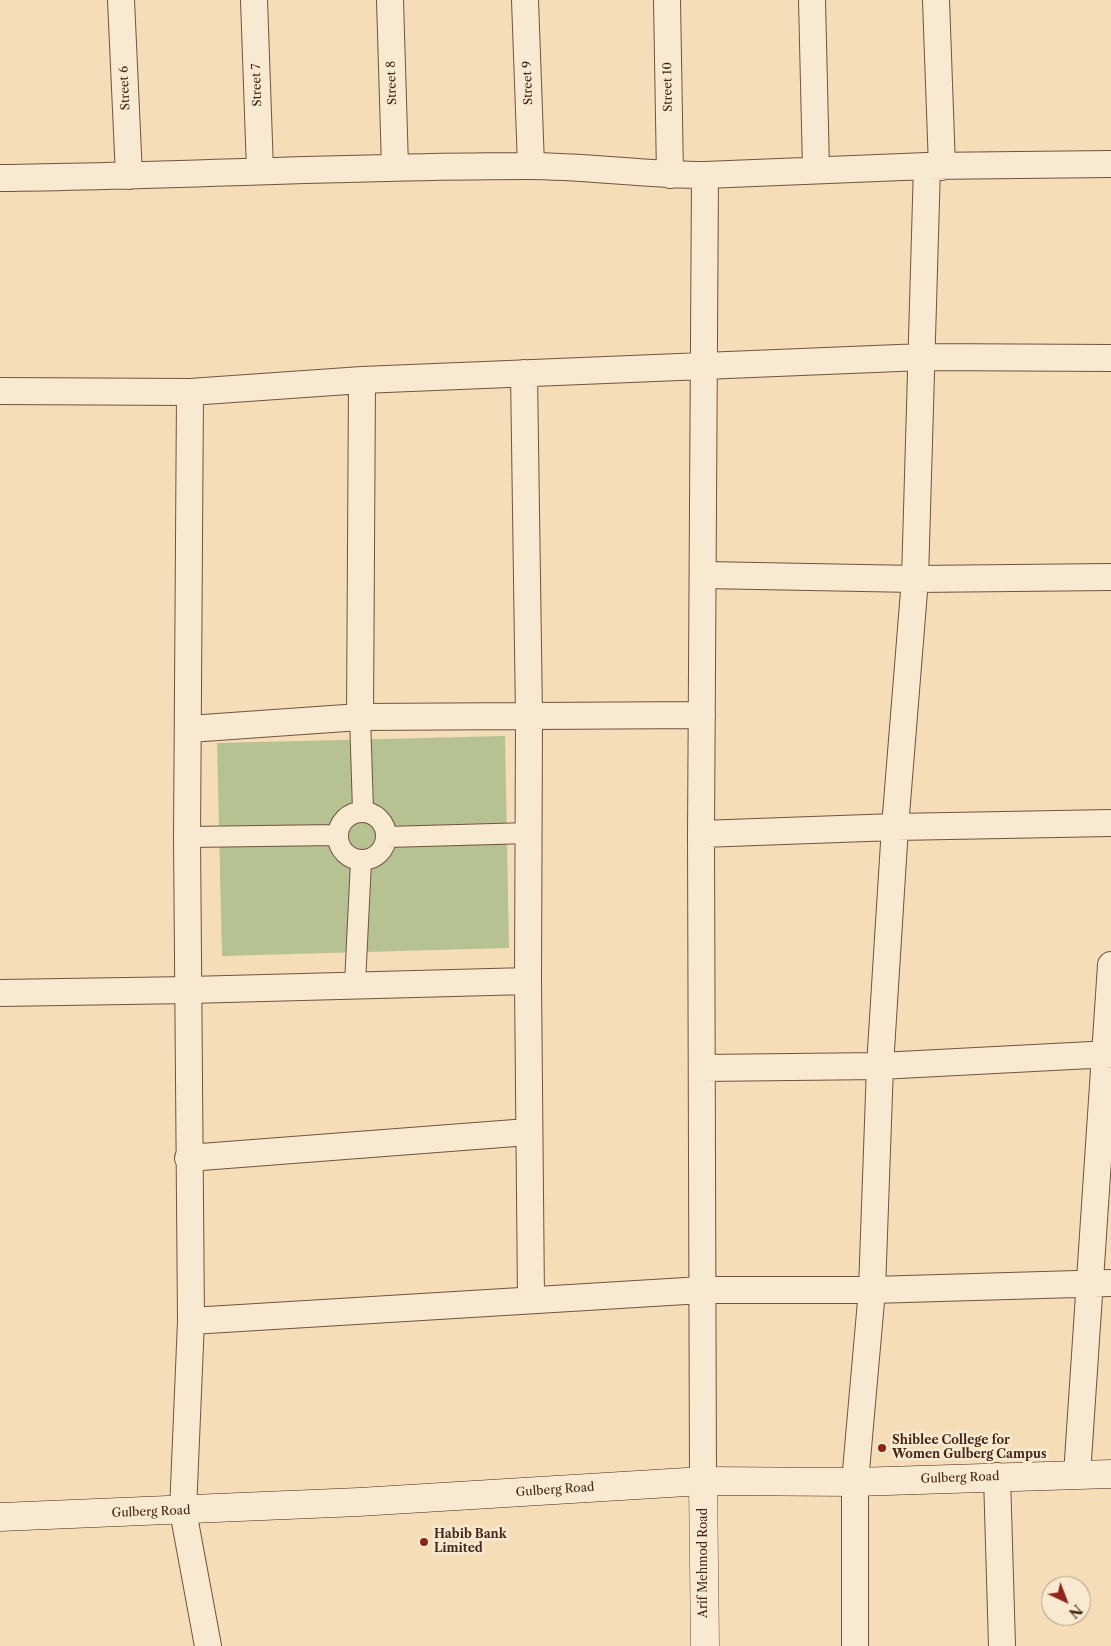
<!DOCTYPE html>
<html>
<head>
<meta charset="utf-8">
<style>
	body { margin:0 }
	#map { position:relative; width:1111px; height:1646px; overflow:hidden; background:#f5ddb8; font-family:"Libre Caslon Text",serif }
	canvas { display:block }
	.north { position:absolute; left:1041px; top:1576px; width:50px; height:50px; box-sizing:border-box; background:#f8e9d1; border:1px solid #b09b87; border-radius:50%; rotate:137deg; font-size:14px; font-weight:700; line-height:20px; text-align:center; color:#452518 }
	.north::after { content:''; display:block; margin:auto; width:18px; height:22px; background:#8f2418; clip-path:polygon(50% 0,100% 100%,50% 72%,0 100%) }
</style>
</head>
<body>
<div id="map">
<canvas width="1111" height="1646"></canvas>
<div class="north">N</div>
</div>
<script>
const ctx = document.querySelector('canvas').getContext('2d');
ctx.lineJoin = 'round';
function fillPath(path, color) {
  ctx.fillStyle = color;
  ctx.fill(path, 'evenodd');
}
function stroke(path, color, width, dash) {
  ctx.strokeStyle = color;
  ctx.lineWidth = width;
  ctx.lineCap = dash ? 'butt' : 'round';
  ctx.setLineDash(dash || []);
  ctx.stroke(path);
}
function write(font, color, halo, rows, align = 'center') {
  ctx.font = font + ' "Libre Caslon Text",serif';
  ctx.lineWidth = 5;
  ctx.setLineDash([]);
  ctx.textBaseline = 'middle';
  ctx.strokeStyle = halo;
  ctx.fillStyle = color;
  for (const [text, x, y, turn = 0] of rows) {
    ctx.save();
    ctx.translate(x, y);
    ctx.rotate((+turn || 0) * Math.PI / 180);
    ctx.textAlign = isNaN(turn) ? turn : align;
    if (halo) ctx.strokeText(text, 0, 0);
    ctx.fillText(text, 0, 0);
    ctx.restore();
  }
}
fillPath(new Path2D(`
	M505,736l4,212 -287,8 -5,-213z`), '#b7c293');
const pedestrian = new Path2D(`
	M360,717l3,93
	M338 836a24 24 0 1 1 48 0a24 24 0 1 1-48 0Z
	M187,837l149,-2
	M387,837l143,-4
	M355,984l6,-123`);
const minor = new Path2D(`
	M121,0l8,176
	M254,0l6,170
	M390,0l5,167
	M525,0l6,166
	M667,0l3,175
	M812,0l4,169
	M936,0l6,167
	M0,178c176,-2 352,-12 528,-12 59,0 118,9 177,9l222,-9 184,-2
	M524,373l5,343 -1,265 3,319
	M0,391l190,1 172,-12 561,-23 188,1
	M190,392l-3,445 4,484 -8,190 25,135
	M704,575l211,4 196,-2
	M360,717l2,-337
	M189,729l171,-12 342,-2
	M701,834l194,-7 216,-4
	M0,993l189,-3 339,-9
	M703,1068l177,-2 231,-12
	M188,1158l340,-26
	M191,1321l511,-31h170l239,-7
	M1077,1475l34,-510
	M997,1476l5,170
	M703,1481l-2,-647 4,-659
	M855,1646v-164l17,-192 8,-224 15,-239 20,-248 12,-413`);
const tertiary = new Path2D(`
	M703,1481l2,165`);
const secondary = new Path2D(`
	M0,1517l359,-15 344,-21 152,1 256,-8`);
stroke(pedestrian, '#715340', 22);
stroke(minor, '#715340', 28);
stroke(tertiary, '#715340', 29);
stroke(secondary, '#452518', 29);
stroke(pedestrian, '#f8e9d1', 20);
stroke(minor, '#f8e9d1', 26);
stroke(tertiary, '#f8e9d1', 28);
stroke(secondary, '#f8e9d1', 28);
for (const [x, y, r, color] of [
	[882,1448,5,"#8f2418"],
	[424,1542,5,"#8f2418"]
]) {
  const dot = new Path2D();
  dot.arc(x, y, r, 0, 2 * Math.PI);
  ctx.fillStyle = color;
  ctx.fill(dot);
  stroke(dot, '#f8e9d1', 2);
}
write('12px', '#452518', '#f8e9d1', [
	["Street 8",392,83,-92],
	["Street 9",528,83,-92],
	["Street 7",257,85,-92],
	["Street 10",668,87,-91],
	["Street 6",125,88,-93],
	["Gulberg Road",960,1478,-2],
	["Gulberg Road",555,1490,-4],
	["Gulberg Road",151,1512,-2],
	["Arif Mehmod Road",704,1563,-90]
]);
write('bold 12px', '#452518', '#f8e9d1', [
	["Shiblee College for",892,1441],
	["Women Gulberg Campus",892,1455],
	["Habib Bank",434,1535],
	["Limited",434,1549]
], 'left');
</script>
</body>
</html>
